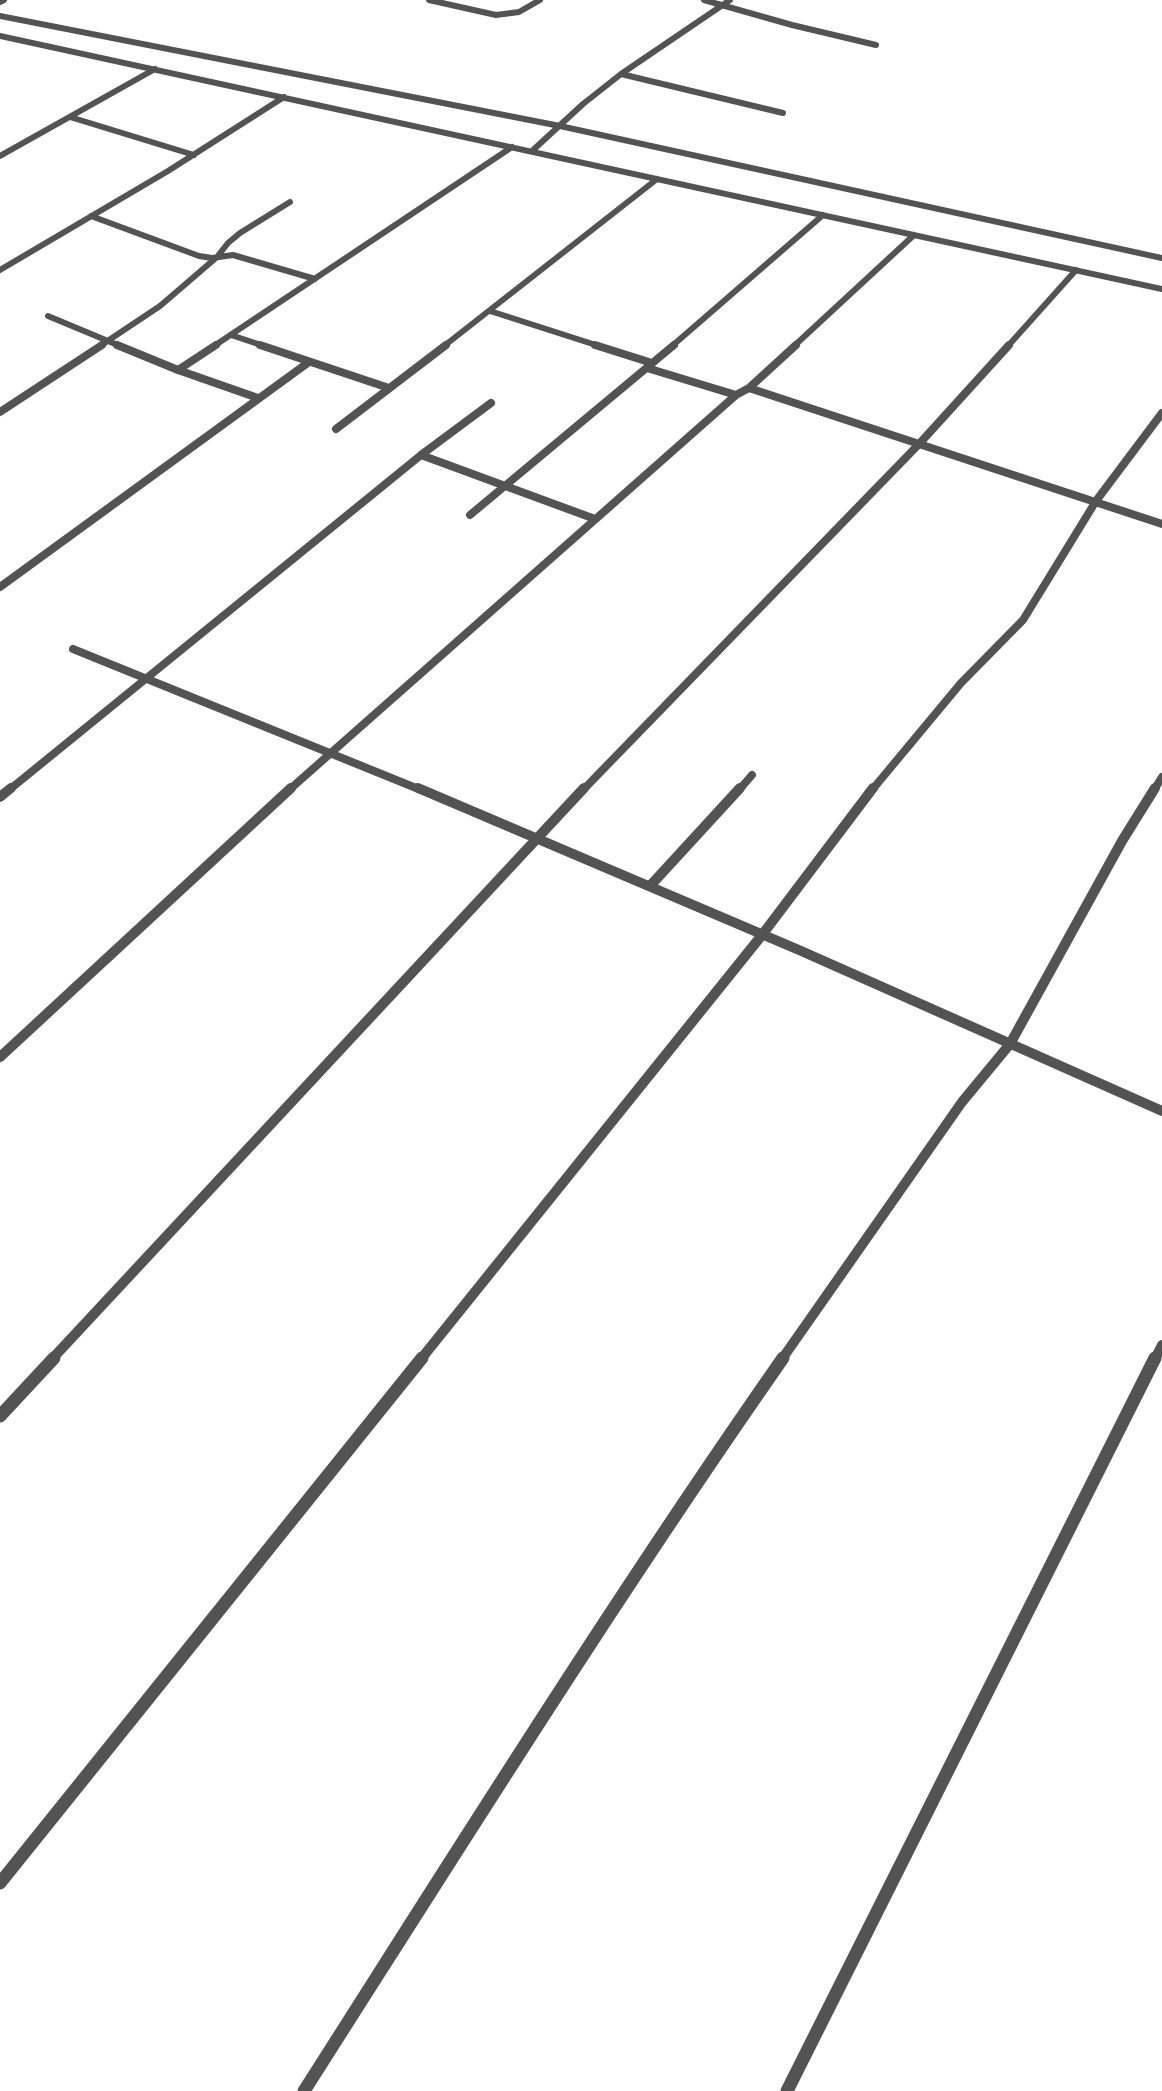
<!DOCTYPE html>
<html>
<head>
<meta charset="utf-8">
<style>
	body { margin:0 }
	canvas { display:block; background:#fff }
</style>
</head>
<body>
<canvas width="1162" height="2091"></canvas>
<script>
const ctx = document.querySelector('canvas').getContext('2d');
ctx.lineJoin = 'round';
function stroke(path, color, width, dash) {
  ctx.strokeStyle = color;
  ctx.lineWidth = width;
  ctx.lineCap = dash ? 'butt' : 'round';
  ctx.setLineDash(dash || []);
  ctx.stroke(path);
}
stroke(new Path2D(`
	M429,0l67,15 23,-3 21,-12
	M704,0l88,25 84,20
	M0,2l4,-2
	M0,16l560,110 602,132
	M0,36l1162,253
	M621,74l162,39
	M70,117l124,38
	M532,151l51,-47 38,-30 109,-74
	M0,156l155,-87
	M91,216l108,40 13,2 21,-3 82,24
	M0,270l168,-99 116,-74
	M490,311l109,35
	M48,316l72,30
	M231,335l33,11
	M100,346l60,-40 57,-49 11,-14 12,-10 50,-31
	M214,346l298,-199
	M444,346l213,-167
	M672,346l151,-131
	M794,346l120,-111
	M1008,346l68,-76`), '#535353', 6);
stroke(new Path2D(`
	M117,345l61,25 80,28
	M260,345l129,43
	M595,345l57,18
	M647,368l89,27
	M178,370l38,-25
	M749,388l413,136
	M0,412l102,-67
	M336,429l110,-84
	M421,455l174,64
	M470,515l204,-170
	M0,587l309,-225
	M73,649l348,141
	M9,790l412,-335 70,-52
	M289,790l447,-395 13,-7 47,-43
	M583,790l337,-347 89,-98
	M739,790l13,-15
	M872,790l89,-107 62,-63 73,-119 66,-88
	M1154,790l8,-13`), '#535353', 8);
stroke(new Path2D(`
	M418,788l381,162 363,161
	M0,797l11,-9
	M650,886l90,-98
	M0,1057l291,-269
	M52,1359l532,-571
	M421,1359l341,-424 111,-147
	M782,1359l180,-257 48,-58 112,-203 33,-53
	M1155,1359l7,-14`), '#535353', 10);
stroke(new Path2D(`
	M0,1416l54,-58
	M0,1883l422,-525
	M304,2091c157,-246 312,-494 479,-733
	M787,2091l368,-733`), '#535353', 13);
</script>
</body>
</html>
